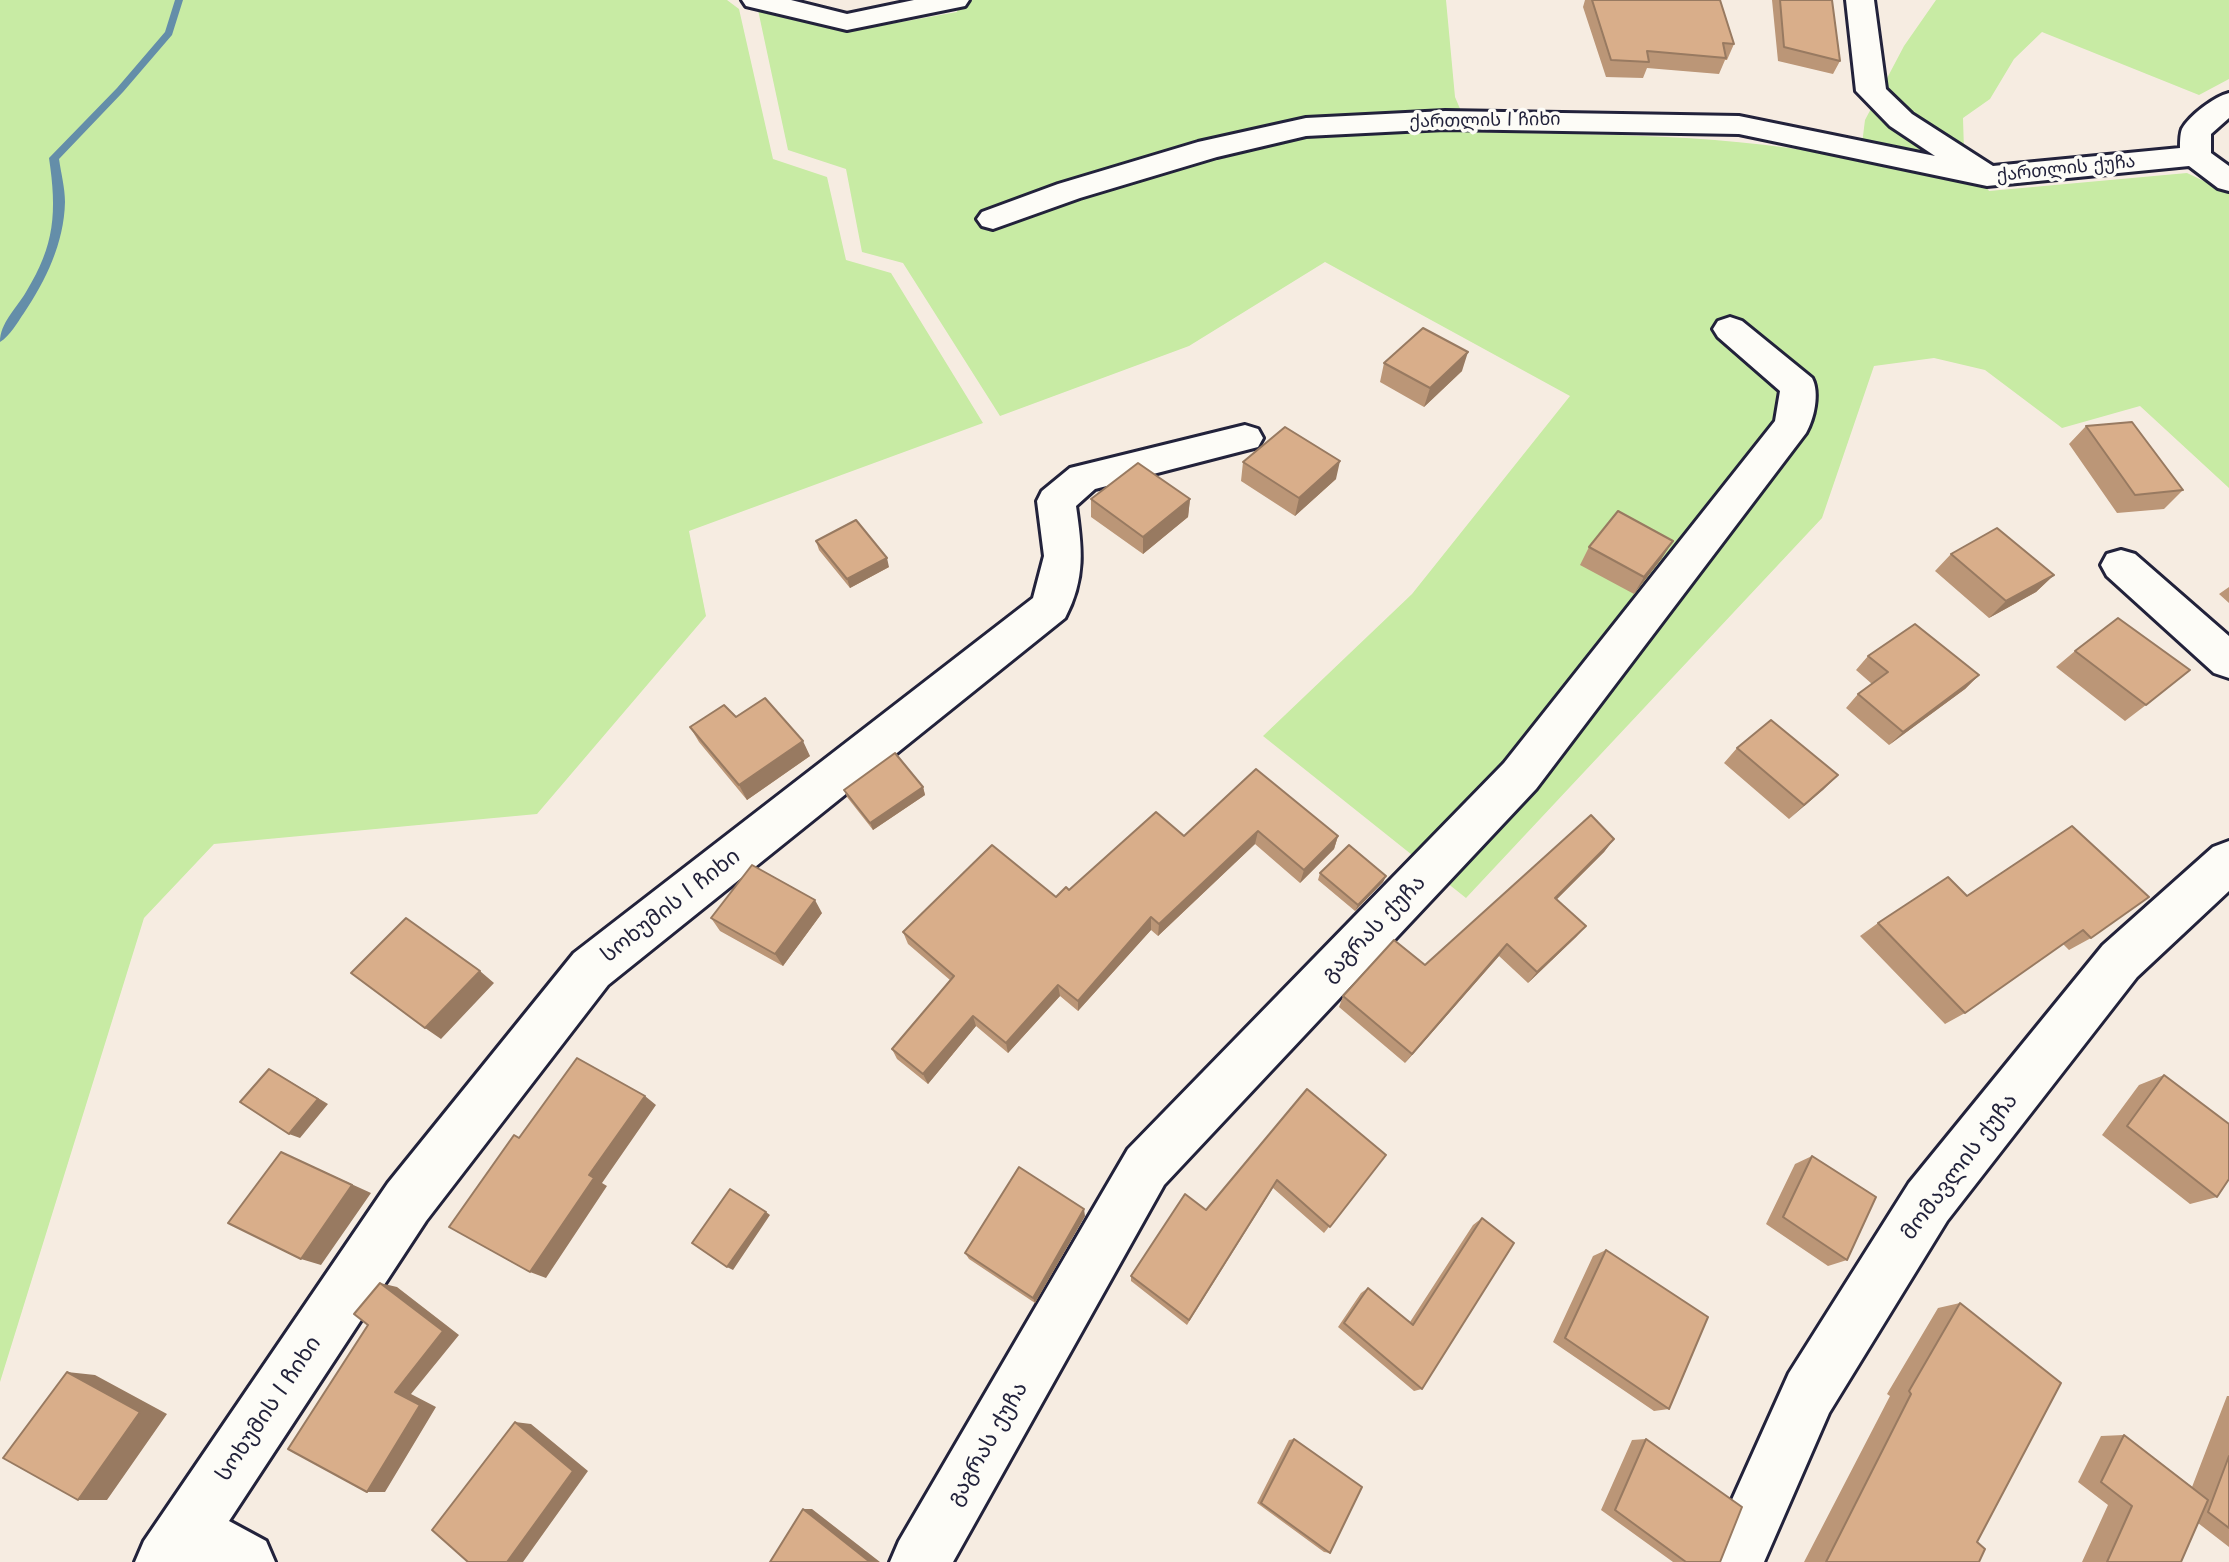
<!DOCTYPE html>
<html>
<head>
<meta charset="utf-8">
<style>
	body { margin:0 }
	canvas { display:block; background:#f6ece1 }
</style>
</head>
<body>
<canvas width="2229" height="1562"></canvas>
<script>
const ctx = document.querySelector('canvas').getContext('2d');
ctx.lineJoin = 'round';
function fillPath(path, color) {
  ctx.fillStyle = color;
  ctx.fill(path, 'evenodd');
}
function stroke(path, color, width, dash) {
  ctx.strokeStyle = color;
  ctx.lineWidth = width;
  ctx.lineCap = dash ? 'butt' : 'round';
  ctx.setLineDash(dash || []);
  ctx.stroke(path);
}
function write(font, color, halo, rows, align = 'center') {
  ctx.font = font + ' "Playpen Sans","Noto Sans Georgian",sans-serif';
  ctx.lineWidth = 7;
  ctx.setLineDash([]);
  ctx.textBaseline = 'middle';
  ctx.strokeStyle = halo;
  ctx.fillStyle = color;
  for (const [text, x, y, turn = 0] of rows) {
    ctx.save();
    ctx.translate(x, y);
    ctx.rotate((+turn || 0) * Math.PI / 180);
    ctx.textAlign = isNaN(turn) ? turn : align;
    if (halo) ctx.strokeText(text, 0, 0);
    ctx.fillText(text, 0, 0);
    ctx.restore();
  }
}
fillPath(new Path2D(`
	M0,0h727l12,9 34,150 54,18 19,83 45,13 92,150 -294,108 17,85 -169,198 -323,30 -70,74 -144,464z
	M960,0h486l9,97 15,35c131,3 262,1 390,28l5,-40 39,-74 32,-46h293v79l-30,16 -157,-63 -28,27 -24,40 -27,19 1,33 25,40 198,-18 42,20v295l-89,-82 -78,22 -77,-58 -51,-12 -60,8 -52,152 -356,380 -203,-162 149,-142 158,-198 -245,-134 -136,84 -189,70 -97,-153 -41,-11 -16,-83 -58,-19 -30,-140 93,21 106,-19z`), '#c8eba4');
fillPath(new Path2D(`
	M175,0h8l-11,35 -49,57 -64,67c2,14 6,29 6,43 -1,41 -19,78 -41,111 -7,10 -14,23 -24,29 0,-19 16,-33 26,-50 29,-47 31,-80 23,-134l68,-70 48,-56z`), '#648ea9');
const street = new Path2D(`
	M742,0h49l56,14 67,-14h55l-4,6 -118,24 -101,-24z
	M1846,0h28l12,89 26,25 81,52 187,-18c0,-6 0,-14 2,-19 8,-14 32,-32 47,-36v25l-18,16v19l18,13v25l-11,-3 -29,-22 -202,20 -248,-52 -294,-5 -139,7 -89,21 -137,41 -87,31 -11,-3 -5,-7 5,-7 76,-28 140,-42 108,-24 139,-7 294,5 196,40 -45,-30 -34,-35z
	M1730,317l12,4 70,57c8,15 2,41 -6,55l-270,356 -372,396 -211,377h-63l9,-21 229,-392 376,-386 271,-342 5,-30 -62,-54 -5,-8 5,-8z
	M1245,425l13,4 5,9 -5,9 -163,42 -19,17c6,42 10,72 -11,112l-457,367 -182,236 -197,300 37,20 9,21h-140l9,-21 244,-358 186,-230 459,-355 11,-42 -7,-55 5,-10 28,-23z
	M2121,550l14,4 94,82v42l-15,-5 -107,-97 -6,-11 6,-11z
	M2229,841v50l-92,86 -190,244 -118,192 -65,149h-60l85,-189 120,-190 194,-238 110,-98z`);
stroke(street, '#22223b', 6);
fillPath(street, '#fdfcf7');
fillPath(new Path2D(`
	M1585,0h135l14,44 -7,16h-2l-6,14 -72,-6 -4,10 -37,-1 -23,-70z
	M1772,0h60l8,61 -7,13 -55,-13z
	M1384,363l78,8 -38,36 -44,-25z
	M2086,426l97,64 -19,19 -47,4 -48,-69z
	M1243,462l93,17 -41,37 -54,-35z
	M1091,499h99l-2,18 -45,37 -52,-37z
	M816,541l73,26 -39,21 -31,-38z
	M1589,547l73,11 -28,36 -54,-29z
	M1951,554l103,21 -18,17 -47,26 -54,-47z
	M2229,587v16l-10,-9z
	M2075,651l71,54 -21,16 -69,-54z
	M1868,656l111,19 -14,14 -76,56 -43,-37 12,-14 14,-10 -16,-14z
	M736,717l74,39 -63,44 -48,-58 -9,-15z
	M1737,748l101,27 -49,44 -65,-56z
	M1256,769l82,67 -4,13 -34,34 -45,-39 -97,92 -7,-6 -73,81 -18,-15 -52,57 -32,-27 -48,58 -31,-25 -5,-10 58,-69 -42,-36 -5,-12 153,-35 13,-7 115,-54z
	M923,787l2,8 -52,35 -26,-33 -3,-7z
	M2072,826l19,112 -22,12 -6,-6 -98,69 -20,11 -85,-88 18,-13 89,-27z
	M1614,839l-10,13 -48,48 30,26 -10,11 -48,46 -29,-27 -94,107 -66,-56 4,-11 82,-31z
	M1320,873l66,3 -3,6 -28,29 -37,-31z
	M822,913l-39,53 -63,-35 -9,-13z
	M2164,1075l53,122 -27,7 -88,-69 37,-50z
	M1307,1089l79,66 -62,78 -51,-45 -86,137 -56,-44v-5l75,-66z
	M1812,1156l35,104 -19,6 -62,-42 29,-60z
	M1085,1216l-50,87 -66,-44 -4,-6z
	M1482,1218l-60,171 -8,2 -76,-64 23,-34 7,-5 42,34 63,-97z
	M1606,1250l63,159 -15,2 -101,-69 40,-86z
	M1960,1303l17,239 2,20h-175l86,-166 -3,-2 51,-86z
	M2227,1396h2v151l-31,-24 -17,39h-99l26,-57 -30,-23 23,-46 23,-1 68,52z
	M1294,1439l36,114 -6,-1 -67,-49 32,-63z
	M1646,1439l74,123h-47l-72,-52 31,-70z`), '#bb9677');
fillPath(new Path2D(`
	M1468,352l-6,19 -38,36 6,-19z
	M1340,461l-4,18 -41,37 4,-18z
	M1190,499l-2,18 -45,37v-17z
	M1673,541l-11,17 -28,36 10,-17z
	M887,558l2,9 -39,21 -3,-9z
	M2054,575l-18,17 -47,26 17,-17z
	M1979,675l-14,14 -76,56 14,-13z
	M803,741l7,15 -63,44 -8,-15z
	M1838,775l-15,15 -34,29 15,-14z
	M923,787l2,8 -52,35 -3,-7z
	M1258,831l-3,13 -97,92 1,-12z
	M1338,836l-4,13 -34,34 4,-13z
	M1614,839l-10,13 -58,58 9,-12z
	M1386,876l-3,6 -28,29 3,-6z
	M815,900l7,13 -39,53 -8,-12z
	M1151,917v13l-73,81v-10z
	M1586,926l-10,11 -48,46 9,-11z
	M1507,944l-8,12 -94,107 7,-9z
	M480,971l14,12 -53,56 -16,-11z
	M1058,985l2,11 -52,57 -2,-10z
	M973,1016l3,10 -48,58 -5,-10z
	M269,1069l59,35 -28,34 -11,-4z
	M645,1096l11,9 -54,78 5,3 -61,92 -16,-6 59,-97z
	M281,1152l90,41 -50,72 -20,-6z
	M1084,1209l1,7 -50,87 -2,-5z
	M766,1212l4,3 -37,55 -6,-3z
	M380,1283l17,4 62,48 -48,59 25,13 -51,85h-18l28,-100z
	M67,1372l28,3 72,39 -60,86h-29z
	M515,1422l16,2 57,47 -65,91h-16z
	M803,1509h9l68,53h-10z`), '#987a61');
const building = new Path2D(`
	M1592,0h128l14,44 -11,-1 3,15 -79,-7 2,11 -38,-2z
	M1780,0h52l8,61 -56,-14z
	M1423,328l45,24 -38,36 -46,-25z
	M2132,422l51,68 -48,5 -49,-69z
	M1285,427l55,34 -41,37 -56,-36z
	M1138,463l52,36 -47,38 -52,-38z
	M1618,511l55,30 -29,36 -55,-30z
	M856,520l31,38 -40,21 -31,-38z
	M1997,528l57,47 -48,26 -55,-47z
	M2118,618l72,52 -44,35 -71,-54z
	M1915,624l64,51 -76,57 -45,-38 30,-22 -20,-16z
	M765,698l38,43 -64,44 -49,-58 34,-22 12,12z
	M1771,720l67,55 -34,30 -67,-57z
	M895,753l28,34 -53,36 -26,-33z
	M1256,769l82,67 -34,34 -46,-39 -99,93 -8,-7 -73,84 -20,-16 -52,58 -33,-27 -50,58 -31,-25 62,-73 -51,-44 89,-87 64,52 10,-10 3,3 87,-78 28,24z
	M1591,815l23,24 -59,59 31,28 -49,46 -30,-28 -95,110 -69,-58 51,-56 31,25z
	M2072,826l77,71 -58,41 -8,-8 -118,83 -87,-90 70,-46 19,19z
	M1349,845l37,31 -28,29 -38,-32z
	M752,865l63,35 -40,54 -64,-36z
	M406,918l74,53 -55,57 -74,-55z
	M577,1058l68,38 -56,79 5,3 -64,94 -81,-45 65,-92 5,3z
	M269,1069l49,30 -29,35 -49,-32z
	M2164,1075l65,49v55l-12,18 -90,-71z
	M1307,1089l79,66 -56,72 -53,-47 -88,140 -58,-44 54,-82 21,16z
	M281,1152l71,33 -51,74 -73,-36z
	M1812,1156l64,41 -29,63 -64,-43z
	M1019,1167l65,42 -51,89 -68,-45z
	M730,1189l36,23 -39,55 -35,-24z
	M1482,1218l32,25 -92,146 -78,-66 24,-35 45,37z
	M1606,1250l102,67 -39,92 -104,-71z
	M380,1283l63,48 -48,61 25,13 -53,87 -79,-43 80,-124 -14,-11z
	M1960,1303l101,80 -84,159 8,7 -6,13h-153l85,-168 -2,-3z
	M67,1372l73,40 -62,88 -75,-42z
	M515,1422l58,49 -66,91h-39l-36,-32z
	M2124,1435l84,65 -27,62h-74l25,-56 -31,-24z
	M1294,1439l68,48 -32,66 -69,-50z
	M1646,1439l96,68 -22,55h-34l-71,-52z
	M2229,1456v72l-21,-16z
	M803,1509l67,53h-100z`);
fillPath(building, '#d9ae8a');
stroke(building, '#987a61', 2);
write('18px', '#22223b', '#fdfcf7', [
	["ქართლის I ჩიხი",1485,121,-1],
	["ქართლის ქუჩა",2066,169,-6]
]);
write('22px', '#22223b', '#fdfcf7', [
	["სოხუმის I ჩიხი",671,906,-38],
	["გაგრას ქუჩა",1374,929,-46],
	["მომავლის ქუჩა",1960,1167,-53],
	["სოხუმის I ჩიხი",269,1409,-56],
	["გაგრას ქუჩა",988,1444,-60]
]);
</script>
</body>
</html>
